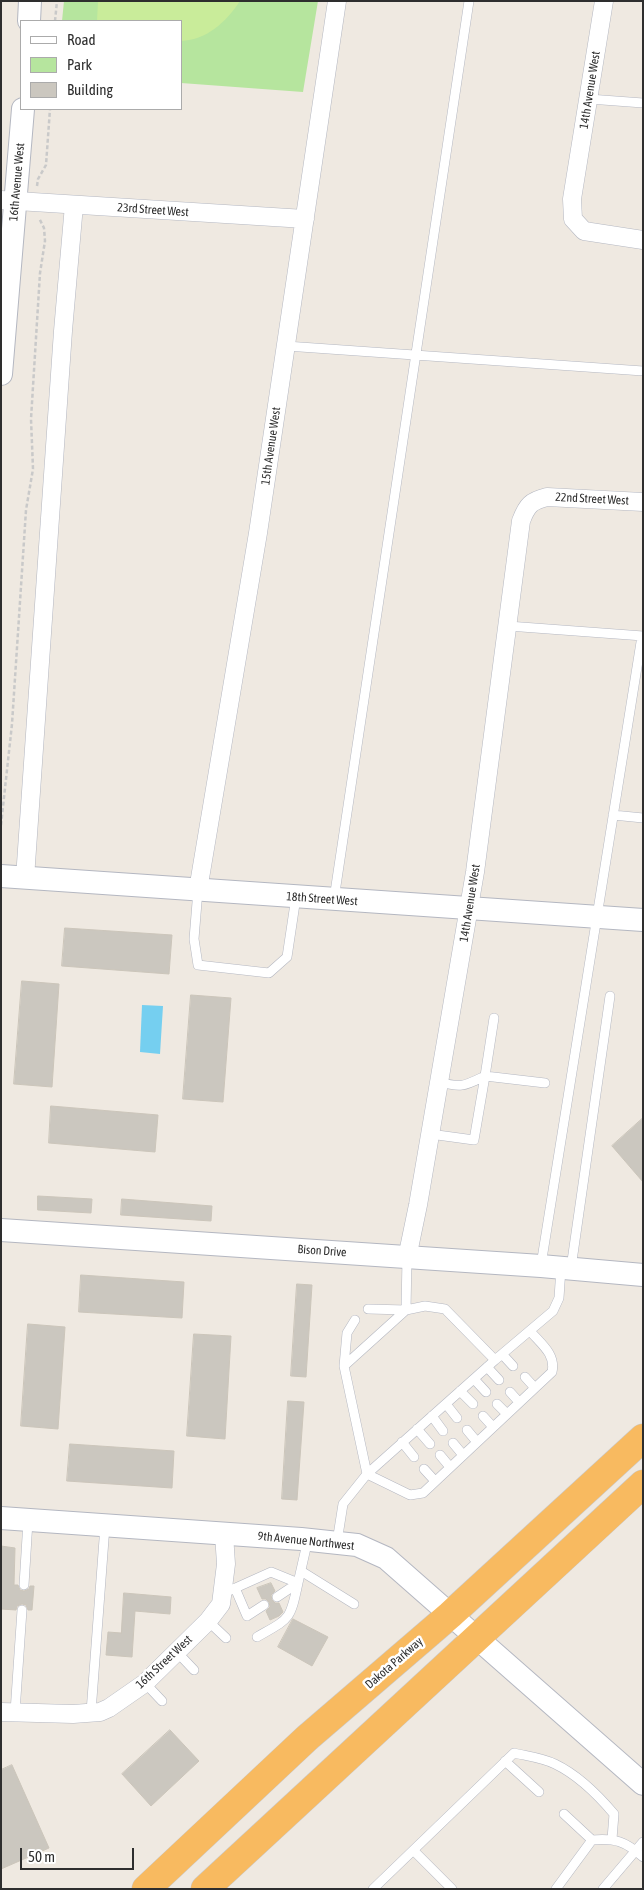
<!DOCTYPE html>
<html>
<head>
<meta charset="utf-8">
<style>
	body { margin:0 }
	#map { position:relative; width:644px; height:1890px; overflow:hidden; background:#efe9e1; font-family:"Asap Condensed",sans-serif }
	canvas { display:block }
	.frame { position:absolute; inset:0; border:2px solid #2e2e2e; pointer-events:none }
	.legend { position:absolute; left:20px; top:20px; width:162px; height:90px; box-sizing:border-box; background:#fff; border:1px solid #ababab; margin:0; padding:6px 9px; list-style:none; font-size:15px; color:#2e2e2e }
	.legend li { display:flex; align-items:center; gap:10px; height:25px }
	.legend b { width:25px; border:1px solid #ababab }
	.scale { position:absolute; left:20px; top:1848px; width:114px; height:22px; box-sizing:border-box; border:2px solid #2e2e2e; border-top:0; padding-left:6px; font-size:15px; line-height:18px; white-space:nowrap; color:#2e2e2e; -webkit-text-stroke:4px #fff; paint-order:stroke }
</style>
</head>
<body>
<div id="map">
<canvas width="644" height="1890"></canvas>
<div class="frame"></div>
<ul class="legend">
<li><b style="height:6px;background:#fff"></b>Road</li>
<li><b style="height:14px;background:#b6e59e"></b>Park</li>
<li><b style="height:14px;background:#cbc7bf"></b>Building</li>
</ul>
<div class="scale">50 m</div>
</div>
<script>
const ctx = document.querySelector('canvas').getContext('2d');
ctx.lineJoin = 'round';
function fillPath(path, color) {
  ctx.fillStyle = color;
  ctx.fill(path, 'evenodd');
}
function stroke(path, color, width, dash) {
  ctx.strokeStyle = color;
  ctx.lineWidth = width;
  ctx.lineCap = dash ? 'butt' : 'round';
  ctx.setLineDash(dash || []);
  ctx.stroke(path);
}
function write(font, color, halo, rows, align = 'center') {
  ctx.font = font + ' "Asap Condensed",sans-serif';
  ctx.lineWidth = 5;
  ctx.setLineDash([]);
  ctx.textBaseline = 'middle';
  ctx.strokeStyle = halo;
  ctx.fillStyle = color;
  for (const [text, x, y, turn = 0] of rows) {
    ctx.save();
    ctx.translate(x, y);
    ctx.rotate((+turn || 0) * Math.PI / 180);
    ctx.textAlign = isNaN(turn) ? turn : align;
    if (halo) ctx.strokeText(text, 0, 0);
    ctx.fillText(text, 0, 0);
    ctx.restore();
  }
}
fillPath(new Path2D(`
	M64,1h254l-15,91 -122,-9v-62h-119z`), '#b6e59e');
fillPath(new Path2D(`
	M98,1h142c-14,21 -33,39 -59,40v-20h-84z`), '#c9ec9a');
fillPath(new Path2D(`
	M142,1005l21,1 -3,48 -20,-2z`), '#75cff0');
const building = new Path2D(`
	M65,928l107,7 -3,39 -107,-8z
	M22,981l37,3 -7,103 -38,-3z
	M191,995l40,3 -8,104 -40,-3z
	M51,1106l107,9 -3,37 -106,-9z
	M643,1118v64l-31,-36z
	M38,1196l54,3 -1,14 -53,-3z
	M122,1199l90,7 -1,15 -90,-6z
	M81,1275l103,7 -2,36 -103,-6z
	M297,1284l15,1 -6,92 -15,-1z
	M28,1324l37,3 -7,102 -37,-3z
	M194,1334l37,2 -6,103 -38,-3z
	M288,1401l16,1 -7,98 -15,-1z
	M70,1444l104,7 -2,37 -105,-7z
	M1,1546l14,2 -1,37h4l2,5 4,1 5,-2 1,-3h4l-2,24h-4l-2,-5 -4,-1 -5,2 -1,4 -15,-1z
	M271,1583l4,8 -4,4 1,5 3,3h4l4,9 -4,4 -9,4 -4,-9 4,-4 -1,-5 -3,-3h-4l-5,-11z
	M124,1593l47,4 -1,17 -35,-3 -3,46 -26,-2 2,-23 13,1z
	M293,1619l35,18 -16,29 -34,-19z
	M170,1730l29,31 -48,45 -29,-32z
	M12,1765l37,83 -48,21v-99z`);
fillPath(building, '#cbc7bf');
stroke(building, '#cbc5ba', 1);
const service = new Path2D(`
	M589,99l54,4
	M286,346l357,25
	M508,626l135,10
	M613,815l30,3
	M198,890l-4,49 4,26 71,8 18,-16 9,-60
	M334,899l135,-898
	M494,1018l-9,58 60,7
	M430,1134l44,6 11,-64c-21,10 -23,12 -46,6
	M407,1258l-1,52 19,-4 20,3 50,51 58,-49 6,-13 2,-30
	M541,1265l101,-629
	M571,1268l39,-272
	M368,1309l38,1
	M406,1310l-62,56 23,108 128,-114
	M502,1354l11,12
	M344,1366l3,-33 8,-13
	M487,1367l12,13
	M525,1377l10,11
	M474,1379l12,13
	M460,1391l13,13
	M510,1392l9,10
	M446,1404l11,14
	M497,1404l10,10
	M432,1416l11,15
	M483,1416l10,11
	M417,1429l13,15
	M467,1430l10,12
	M402,1442l12,15
	M453,1443l10,12
	M440,1455l10,12
	M424,1469l11,12
	M337,1542l6,-38 24,-30 43,21 13,-2 129,-121c4,-18 -11,-28 -22,-41
	M301,1571l53,33
	M24,1585l4,-64
	M235,1588l12,28 17,-11
	M222,1594l49,-22 27,11c-8,38 -8,35 -41,54
	M277,1597l21,-14 10,-44
	M208,1621l18,17
	M176,1651l18,19
	M145,1683l17,18
	M15,1712l7,-102
	M91,1712l14,-186
	M505,1761l34,31
	M564,1814l28,26
	M414,1851l38,38
	M373,1889l141,-136c13,3 29,5 41,11 23,11 43,31 59,50l-2,25
	M556,1889l36,-49c23,-2 33,1 51,17
	M603,1889l40,-47`);
const minor = new Path2D(`
	M604,1l-32,198 1,20 11,12 59,9
	M1,200l304,19
	M25,878l38,-547 11,-126
	M198,890l60,-357 79,-532
	M407,1258l11,-53 57,-333 46,-351c6,-16 10,-20 26,-24l96,5
	M1,1712l72,2 27,-2 9,-4 36,-25 63,-62 13,-17 5,-40 -2,-30`);
const tertiary = new Path2D(`
	M29,21l1,-20
	M1,374l22,-265
	M1,876l642,44
	M1,1230l540,36 102,9
	M1,1518l300,21 56,6 29,13 257,226`);
const trunk = new Path2D(`
	M146,1889l161,-151 143,-123 193,-177
	M205,1889l438,-405`);
stroke(service, '#b4b7c1', 10);
stroke(minor, '#b4b7c1', 19);
stroke(tertiary, '#b4b7c1', 24);
stroke(trunk, '#c9c9c9', 29);
stroke(new Path2D(`
	M55,21l2,-20
	M37,186l1,-7 8,-14 4,-56
	M1,825l11,-101 14,-214 7,-41 -2,-50 9,-146 5,-32 -1,-13 -5,-10`), '#c9c9c9', 2.5, [4, 2.5]);
stroke(service, '#fff', 9);
stroke(minor, '#fff', 18);
stroke(tertiary, '#fff', 22);
stroke(trunk, '#f8ba60', 28);
write('12px', '#2e2e2e', '#fff', [
	["14th Avenue West",590,90,-81],
	["16th Avenue West",17,182,-85],
	["23rd Street West",153,210,4],
	["15th Avenue West",271,446,-82],
	["22nd Street West",592,499,3],
	["18th Street West",322,899,4],
	["14th Avenue West",470,903,-81],
	["Bison Drive",322,1251,4],
	["9th Avenue Northwest",306,1541,6],
	["16th Street West",164,1662,-43],
	["Dakota Parkway",394,1663,-41]
]);
</script>
</body>
</html>
